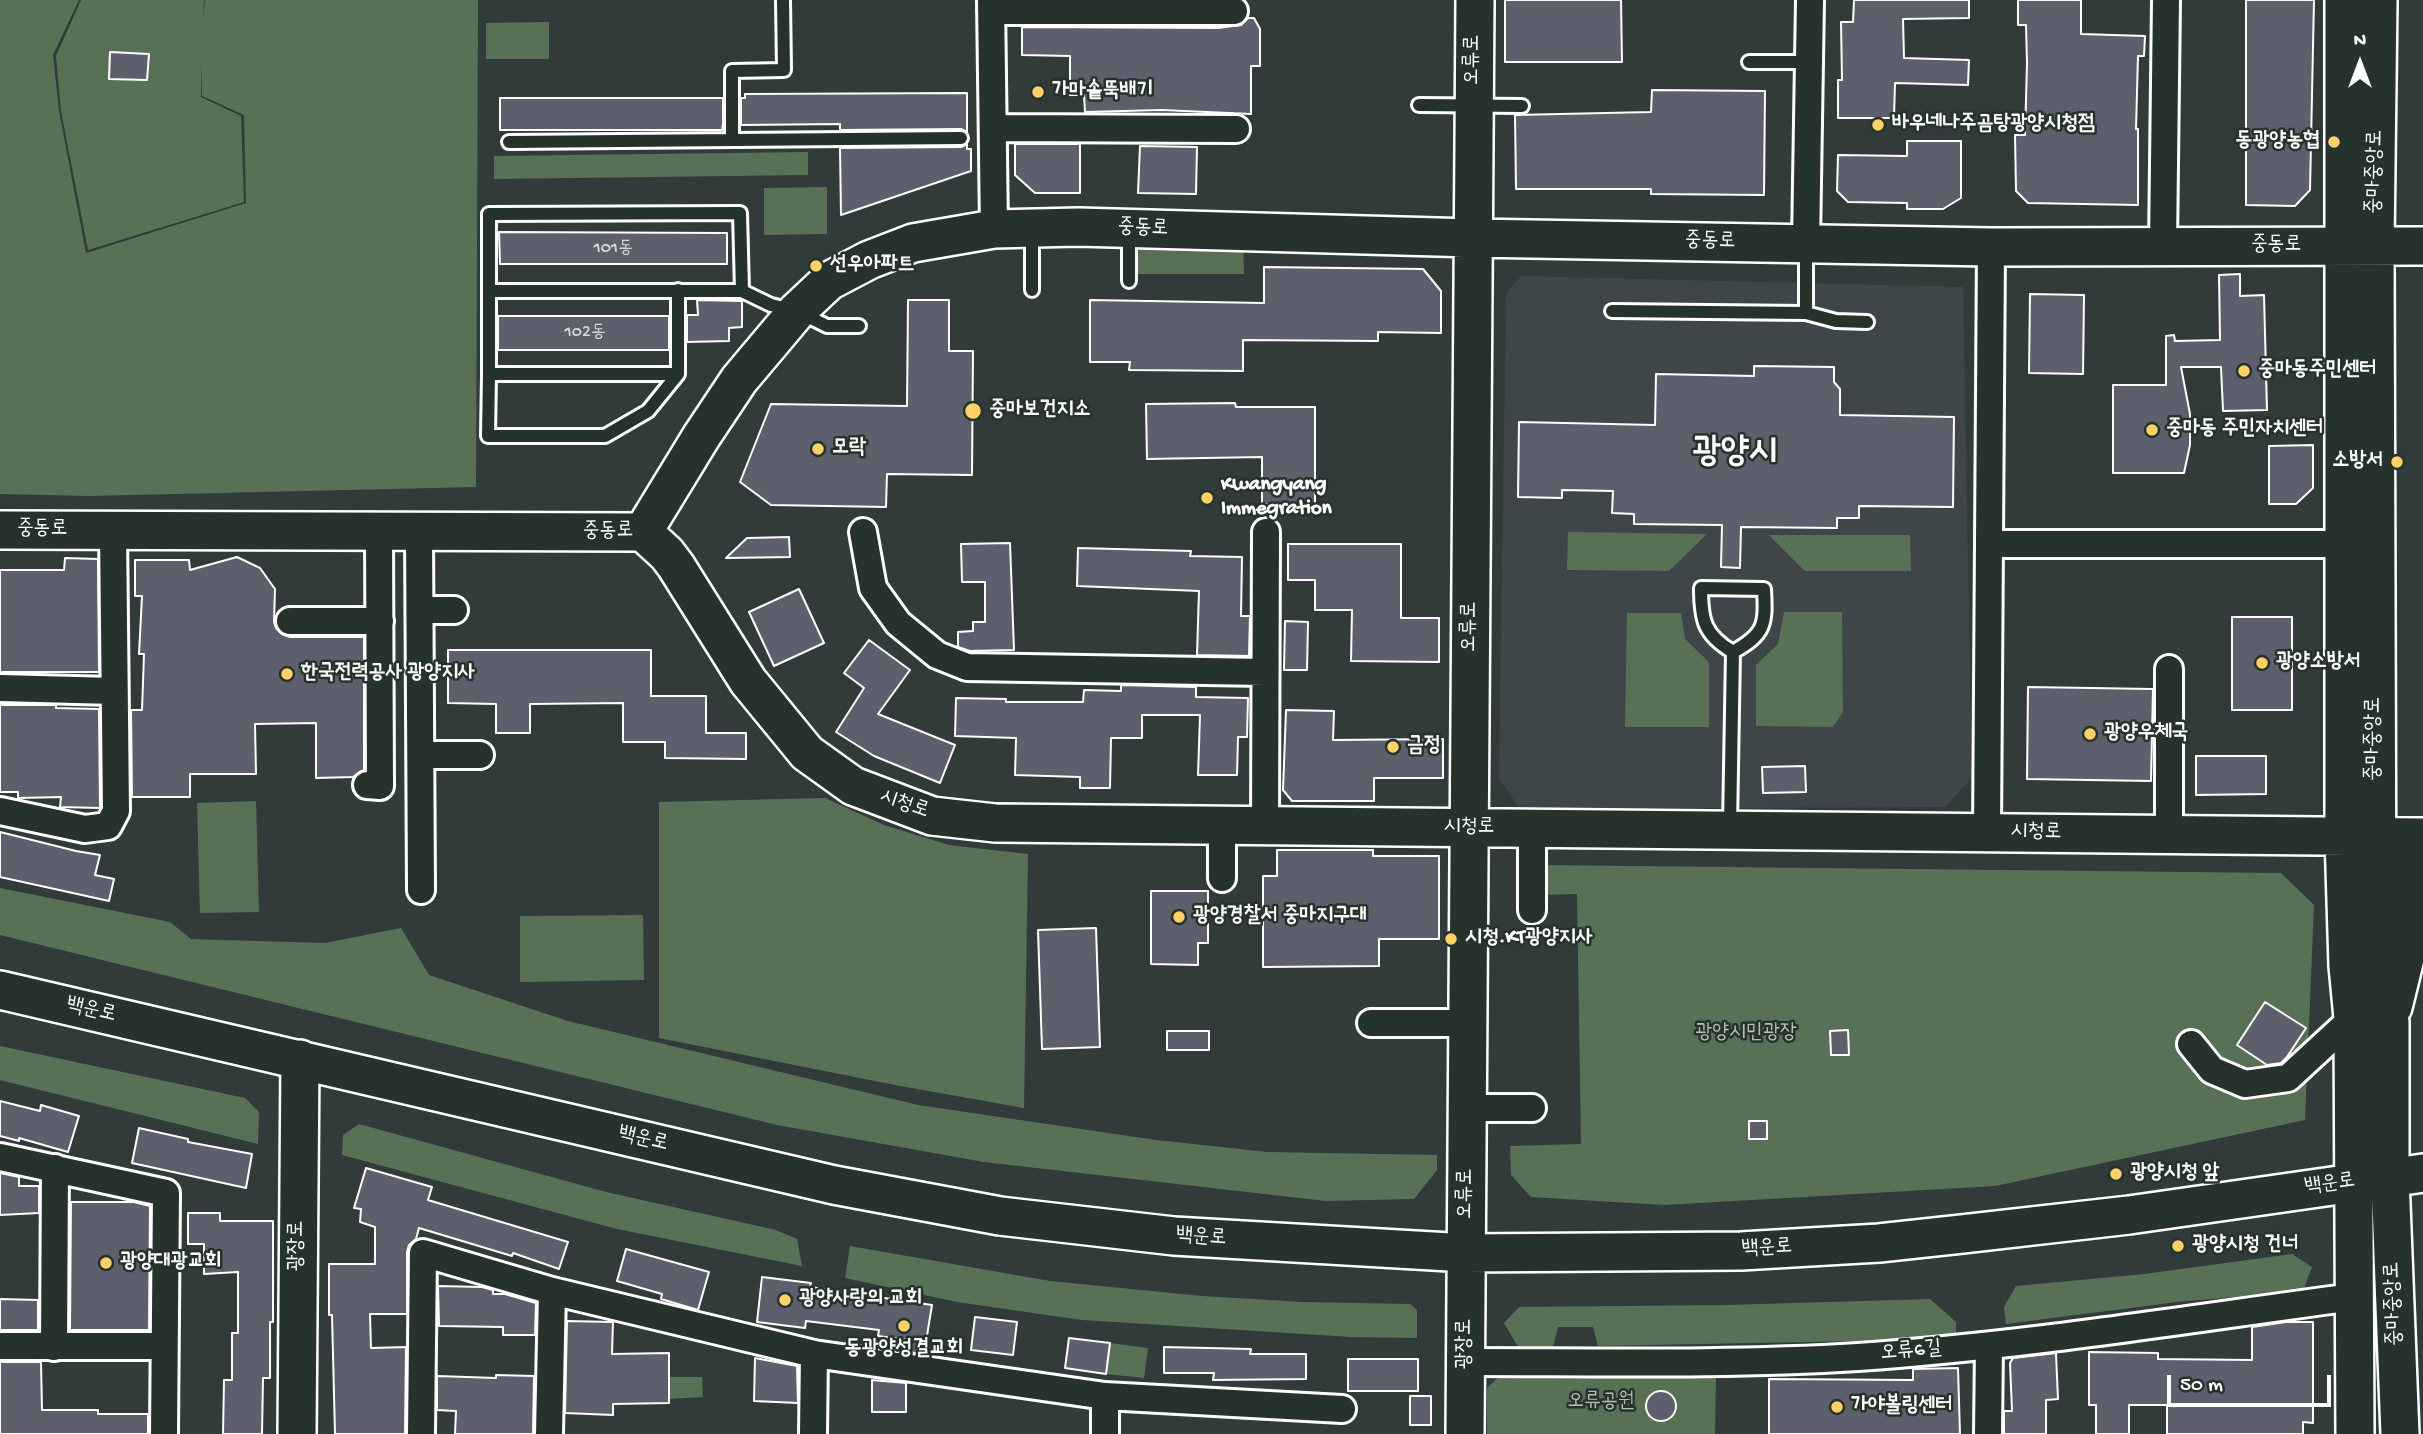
<!DOCTYPE html>
<html>
<head>
<meta charset="utf-8">
<style>
	body { margin:0 }
	#map { position:relative; width:2423px; height:1434px; overflow:hidden; background:#313c3a; font-family:"Gochi Hand",sans-serif }
	canvas { display:block }
	.north { position:absolute; left:2325px; top:28px; width:70px; height:70px; -webkit-text-stroke:5px #26332d; paint-order:stroke; rotate:0deg; font-size:19px; font-weight:700; line-height:28px; text-align:center; color:#fff }
	.north::after { content:''; display:block; margin:auto; width:24px; height:32px; background:#fff; clip-path:polygon(50% 0,100% 100%,50% 72%,0 100%) }
	.scale { position:absolute; left:2167px; top:1375px; width:164px; height:32px; box-sizing:border-box; border:4px solid #fff; border-top:0; padding-left:9px; font-size:21px; line-height:24px; white-space:nowrap; color:#fff; -webkit-text-stroke:5px #26332d; paint-order:stroke }
</style>
</head>
<body>
<div id="map">
<canvas width="2423" height="1434"></canvas>
<div class="north">N</div>
<div class="scale">50 m</div>
</div>
<script>
const ctx = document.querySelector('canvas').getContext('2d');
ctx.lineJoin = 'round';
function fillPath(path, color) {
  ctx.fillStyle = color;
  ctx.fill(path, 'evenodd');
}
function stroke(path, color, width, dash) {
  ctx.strokeStyle = color;
  ctx.lineWidth = width;
  ctx.lineCap = dash ? 'butt' : 'round';
  ctx.setLineDash(dash || []);
  ctx.stroke(path);
}
function write(font, color, halo, rows, align = 'center') {
  ctx.font = font + ' "Gochi Hand","Poor Story",sans-serif';
  ctx.lineWidth = 5;
  ctx.setLineDash([]);
  ctx.textBaseline = 'middle';
  ctx.strokeStyle = halo;
  ctx.fillStyle = color;
  for (const [text, x, y, turn = 0] of rows) {
    ctx.save();
    ctx.translate(x, y);
    ctx.rotate((+turn || 0) * Math.PI / 180);
    ctx.textAlign = isNaN(turn) ? turn : align;
    if (halo) ctx.strokeText(text, 0, 0);
    ctx.fillText(text, 0, 0);
    ctx.restore();
  }
}
fillPath(new Path2D(`
	M1521,276l442,11 9,491 -27,29 -425,2 -21,-31 7,-484z`), '#3e4649');
fillPath(new Path2D(`
	M0,0h79l-26,55 6,56 27,142 160,-50 -2,-88 -42,-19v-34l-1,35 40,19 3,86 -156,48 -27,-139 -5,-55 25,-56h123l-1,18 2,-18h273l-2,487 -387,9 -89,-2z
	M549,22v37h-63v-36z
	M808,152v23l-314,4v-23z
	M827,187v47l-63,1v-47z
	M1133,232l110,3 1,39h-111z
	M1568,532l139,2 -38,37 -102,-1z
	M1769,535h141l1,36h-106z
	M1784,612h58l1,100 -10,15 -77,-1v-61l22,-21z
	M1627,613h54l4,26 24,23v65h-84z
	M825,798l59,27 65,20 79,9 -4,254 -129,-23 -236,-47v-236z
	M256,801l3,111 -59,1 -3,-110z
	M1539,865l742,8 33,32 -9,215 -310,66 -330,19 -134,-8 -20,-22 -1,-29 71,-2 -4,-250 -38,1z
	M0,888l170,34 21,17 134,4 76,-15 28,47 139,46 350,84 238,35 111,12 170,3v15l-23,29 -88,2 -342,-39 -207,-37 -777,-190z
	M643,915l1,65 -124,2v-66z
	M0,1046l245,52 14,14 -1,32 -258,-64z
	M359,1124l247,68 170,38 21,9 5,27 -185,-37 -275,-74 1,-20z
	M850,1246l200,35 152,15 101,6 107,2 7,6v28l-66,-1 -269,-17 -125,-18 -112,-24z
	M2292,1254l20,13 -9,24 -126,11 -171,22 -2,-17 12,-21 128,-12z
	M1930,1299l26,23v20l-48,-2 -310,6 -5,-19h-35l-5,20 -34,1 -15,-25 15,-16 207,-2z
	M1110,1343l38,5 -4,30 -38,-4z
	M1504,1372l212,2 -1,60h-228v-46z
	M669,1377h33l1,20 -34,2z`), '#587156');
const building = new Path2D(`
	M1505,0h116l1,62h-117z
	M1854,0h115v18l-66,1 1,39 65,2 -1,25 -73,-2 -1,35h-56v-38h4l-1,-58h12z
	M2018,0h63v34l64,2 -1,20h-6l-2,73h2v76l-110,-2 -12,-12 -1,-56h10l2,-72 -1,-38h-8z
	M2246,0h68l-4,190 -15,16 -49,-1z
	M1248,18h6l6,11v37h-9v48l-89,-4 -77,2 -1,-17h-14v-39l-48,-1v-28l196,1 23,-3z
	M110,52l39,2 -2,26 -38,-1z
	M1652,90l113,1 -1,104 -113,-1v-5h-135l-1,-74 136,-3z
	M967,93v39l-6,-3 -121,1v-6l-99,1v-27h4v-4z
	M500,98h223v27l-1,5h-222z
	M1907,141h54v57l-18,11h-36v-6l-59,-1 -11,-11 1,-36 69,1z
	M967,144v5h4v22l-130,44 -1,-67 121,-1z
	M1015,144h65v49h-45l-20,-18z
	M1140,146l57,1 -1,47 -58,-1z
	M499,232l228,1v31h-227z
	M1264,267l159,2 18,22v42l-63,-1v9l-135,-1v31l-114,-1 1,-8h-40v-62l174,3z
	M2240,274v22l24,-1 3,115 -44,1 -2,-44h-40l9,47v31l-6,28h-71v-88h53v-49l8,-1 1,6 45,-1 -1,-65z
	M2030,294l54,1 -1,79 -54,-1z
	M697,300l45,1v26l-13,1v13l-42,1v-27h11z
	M908,300h41v51h24l-1,124 -85,-1 -1,33 -115,-2 -31,-23 31,-78 136,2z
	M498,316h171v34h-171z
	M1754,366l80,1v15l6,7v26l114,2 -1,90 -94,-1v12h-22v10l-96,-1 -1,41 -19,-1 1,-42 -88,-1v-10l-22,-1 1,-22 -51,-1v8l-44,-1 1,-75 136,3 1,-51 98,2z
	M1235,403l1,4h79v97h-53v-47l-115,2 -1,-55z
	M2313,445v43l-17,16h-27v-58z
	M789,537l1,20 -64,1 21,-20z
	M1010,543l4,107 -44,1 -12,-4v-15l15,-1v-9h12v-40h-23l-1,-38z
	M1288,544h113v74h38v44l-88,-1 1,-51h-37v-30h-27z
	M1078,548l113,3 -1,5 52,1 -1,59h9l-1,40 -52,-1 2,-64 -122,-5z
	M237,557l23,11 15,21 -1,33 2,6 6,6 8,3h74v133l-11,7 -37,1v-55l-61,1 1,50h-66v23h-58l-1,-87h11l2,-56h-5l3,-58h-7v-36h54l1,10z
	M65,558l33,1 1,113h-99v-102h64z
	M799,589l25,54 -50,23 -25,-54z
	M2232,617h60v93h-60z
	M1285,621l23,1 -1,48h-23z
	M869,640l41,30 -32,44 77,31 -15,38 -66,-27 -38,-24 28,-44 -20,-15z
	M448,650h203v46h55v37h40v26l-81,-1v-16h-42v-39l-93,1v29h-34v-29l-48,-1z
	M1121,685l75,2v10l52,1 -1,39h-9l-1,38h-39l2,-60h-58v23h-31l-1,50h-30v-11l-65,-2 1,-37 -61,-2 1,-38 50,1v3h77l1,-12 37,1z
	M2028,687l125,2 -2,92 -124,-2z
	M0,705h56v3l43,1 1,99 -40,-1 1,-10 -43,1v-6h-18z
	M1286,710l48,1 -1,29 110,-1v39h-69v23h-82l-9,-11z
	M2196,756h70v38l-70,1z
	M1805,766l1,26 -43,1 -1,-26z
	M0,832l76,19 24,4 -5,20 19,4 -5,22 -109,-24z
	M1277,850h96v6h66v83h-60v27l-116,1v-91h14z
	M1151,891h57v52h-10v22l-47,-1z
	M1096,928l4,119 -58,2 -4,-119z
	M2265,1002l41,26 -19,29 -6,6 -14,2 -30,-20z
	M1848,1030l1,25h-18l-1,-24z
	M1167,1031h42v19h-42z
	M0,1101l40,10 1,-6 38,11 -11,36 -49,-14v3l-19,-5z
	M1749,1121h18v18h-18z
	M139,1128l49,11v3l64,12 -6,34 -114,-25z
	M366,1168l66,19 -4,13 140,42 -9,27 -46,-16 -1,3 -93,-28 -3,11 -7,6 -2,7v62h-37l1,34 35,-1 -1,87h-70l-3,-119h-3v-51h46v-37l-15,-5 1,-13 -7,-1z
	M0,1173l19,4v9h20v27l-39,2z
	M71,1202h63l16,4 -1,124h-79z
	M188,1213h32v8h53v101h-3v56h-7l-1,56h-39l1,-54h8v-47h6v-61l-34,2v-30h-16z
	M626,1249l83,23 -11,38 -37,-11 1,-5 -45,-13z
	M762,1277l49,6 -1,4 122,18 -8,49 -17,-2v-12l-29,-4 1,-6 -73,-9 -1,7 -48,-6z
	M438,1286l44,1 11,3v4h12l31,9 -1,32h-32v-8l-64,-1z
	M0,1299l38,1v30h-38z
	M975,1317l42,5 -4,33 -42,-5z
	M567,1321l46,1 -1,32 57,-1v50l-56,1v11l-48,-2z
	M2286,1322h27v101l-10,-1v12h-136v-29h-38v29h-33v-29h-7v-53l69,1v6l94,1v-33z
	M1069,1338l41,5 -4,31 -41,-6z
	M1164,1347l87,2 -1,5h56v25l-93,1 1,-7h-50z
	M2056,1353l2,46 -12,1v34h-42v-23h8l-2,-48 3,-5z
	M755,1358l42,8 1,37 -44,-2z
	M1348,1359h70v32h-70z
	M0,1362h41l1,48h56v4h50v20h-148z
	M1958,1368l2,66h-191v-55l144,1v-11z
	M496,1375l38,1 -1,58h-78l1,-23 -19,-1v-34l59,2z
	M872,1380l34,3v29h-34z
	M1646 1406a15 15 0 1 1 30 0a15 15 0 1 1-30 0Z
	M1410,1396h21v29h-21z`);
fillPath(building, '#5e5f6c');
stroke(building, '#fff', 2);
const lane = new Path2D(`
	M1749,62h60
	M1419,105l103,1
	M732,140v-69l52,-1 -1,-70
	M509,142l452,-4
	M1032,232v58
	M1129,233v48
	M1806,247v66l30,8 31,1
	M678,290v84h-189v-160l251,-1 2,78 29,14 26,6 30,15h32
	M489,291h253
	M1612,311l194,2
	M489,374l-1,62h117l43,-25 30,-37
	M1730,826l3,-174c32,-18 33,-27 31,-63l-63,-1c0,32 3,47 32,64`);
const street = new Path2D(`
	M991,0l3,229
	M991,11h243
	M993,128l243,1
	M1806,243l4,-243
	M2163,246l3,-246
	M419,531l2,359
	M863,532l10,56 25,35 39,32 30,12 298,5
	M1989,544h338
	M420,610h34
	M290,621h90
	M0,688l114,3
	M421,755h59
	M367,785l13,1 -1,-255
	M0,811l85,18 23,-3 8,-15 -3,-281
	M1222,826v52
	M1265,826l1,-294
	M1987,833l4,-586
	M2169,835v-166
	M1532,910v-82
	M1371,1023h97
	M2191,1044l21,26 33,14 43,-6 65,-60
	M1468,1108h64
	M0,1157l166,36 -2,241
	M0,1346h163
	M54,1347l1,-179
	M1466,1362c131,0 262,3 392,-5 166,-11 330,-38 495,-60
	M1105,1396v38
	M421,1434l2,-181 129,38 262,63 291,42 237,13
	M549,1434l3,-143
	M813,1434l1,-80
	M1988,1434l1,-88`);
const secondary = new Path2D(`
	M2344,0v836l4,130 5,52 2,416
	M2378,0l-3,246 2,705 13,71v156l10,256
	M0,530l643,2 58,-95 38,-57 58,-69 32,-30 40,-21 44,-17 81,-14 84,-2 395,11 518,9 432,-1
	M643,532l24,22 9,12 72,115 59,72 46,33 79,30 63,7 1428,14
	M0,990l834,195 166,31 174,20 293,17 274,-2 138,-8 83,-9 167,-19 294,-42
	M2393,1007l14,-57v-113
	M297,1434l3,-375
	M1465,1434l10,-1434`);
stroke(lane, '#fff', 18);
stroke(street, '#fff', 32);
stroke(secondary, '#fff', 42);
stroke(lane, '#26332d', 12);
stroke(street, '#26332d', 26);
stroke(secondary, '#26332d', 37);
for (const [x, y, r, color] of [
	[1038,92,7,"#ffd166"],
	[1878,125,7,"#ffd166"],
	[2334,142,7,"#ffd166"],
	[816,266,7,"#ffd166"],
	[2244,371,7,"#ffd166"],
	[973,411,9,"#ffd166"],
	[2152,430,7,"#ffd166"],
	[818,449,7,"#ffd166"],
	[2397,462,7,"#ffd166"],
	[1207,498,7,"#ffd166"],
	[2262,663,7,"#ffd166"],
	[287,674,7,"#ffd166"],
	[2090,734,7,"#ffd166"],
	[1393,747,7,"#ffd166"],
	[1179,917,7,"#ffd166"],
	[1451,939,7,"#ffd166"],
	[2116,1174,7,"#ffd166"],
	[2178,1246,7,"#ffd166"],
	[106,1263,7,"#ffd166"],
	[785,1300,7,"#ffd166"],
	[904,1326,7,"#ffd166"],
	[1837,1407,7,"#ffd166"]
]) {
  const dot = new Path2D();
  dot.arc(x, y, r, 0, 2 * Math.PI);
  ctx.fillStyle = color;
  ctx.fill(dot);
  stroke(dot, '#26332d', 2.5);
}
write('18px', '#d7d7da', null, [
	["101동",613,249],
	["102동",585,333]
]);
write('21px', '#fff', '#26332d', [
	["오류로",1474,60,-90],
	["중마중앙로",2376,172,-89],
	["중동로",1143,229,2],
	["중동로",1710,242,1],
	["중동로",2276,246],
	["중동로",42,530],
	["중동로",608,532,-1],
	["오류로",1471,627,-90],
	["중마중앙로",2375,739,-90],
	["시청로",904,805,19],
	["시청로",1469,828],
	["시청로",2036,833,1],
	["백운로",91,1011,13],
	["백운로",643,1140,13],
	["백운로",2330,1185,-8],
	["오류로",1467,1194,-90],
	["백운로",1201,1238,4],
	["광장로",298,1246,-90],
	["백운로",1767,1249,-3],
	["중마중앙로",2395,1304,-92],
	["광장로",1466,1344,-90],
	["오류6길",1911,1352,-5]
]);
write('bold 21px', '#fff', '#26332d', [
	["가마솥뚝배기",1052,92],
	["바우네나주곰탕광양시청점",1892,125],
	["동광양농협",2320,142,"right"],
	["선우아파트",830,266],
	["중마동주민센터",2258,371],
	["중마보건지소",989,411],
	["중마동 주민자치센터",2166,430],
	["모락",832,449],
	["소방서",2383,462,"right"],
	["Kwangyang",1221,486],
	["Immegration",1221,510],
	["광양소방서",2276,663],
	["한국전력공사 광양지사",301,674],
	["광양우체국",2104,734],
	["금정",1407,747],
	["광양경찰서 중마지구대",1193,917],
	["시청.KT광양지사",1465,939],
	["광양시청 앞",2130,1174],
	["광양시청 건너",2192,1246],
	["광양대광교회",120,1263],
	["광양사랑의 교회",799,1300],
	["동광양성결교회",904,1350,"center"],
	["가야볼링센터",1851,1407]
], 'left');
write('21px', '#b4bfb3', '#26332d', [
	["광양시민광장",1746,1034],
	["오류공원",1601,1403]
]);
write('bold 35px', '#fff', '#26332d', [
	["광양시",1735,455]
]);
</script>
</body>
</html>
